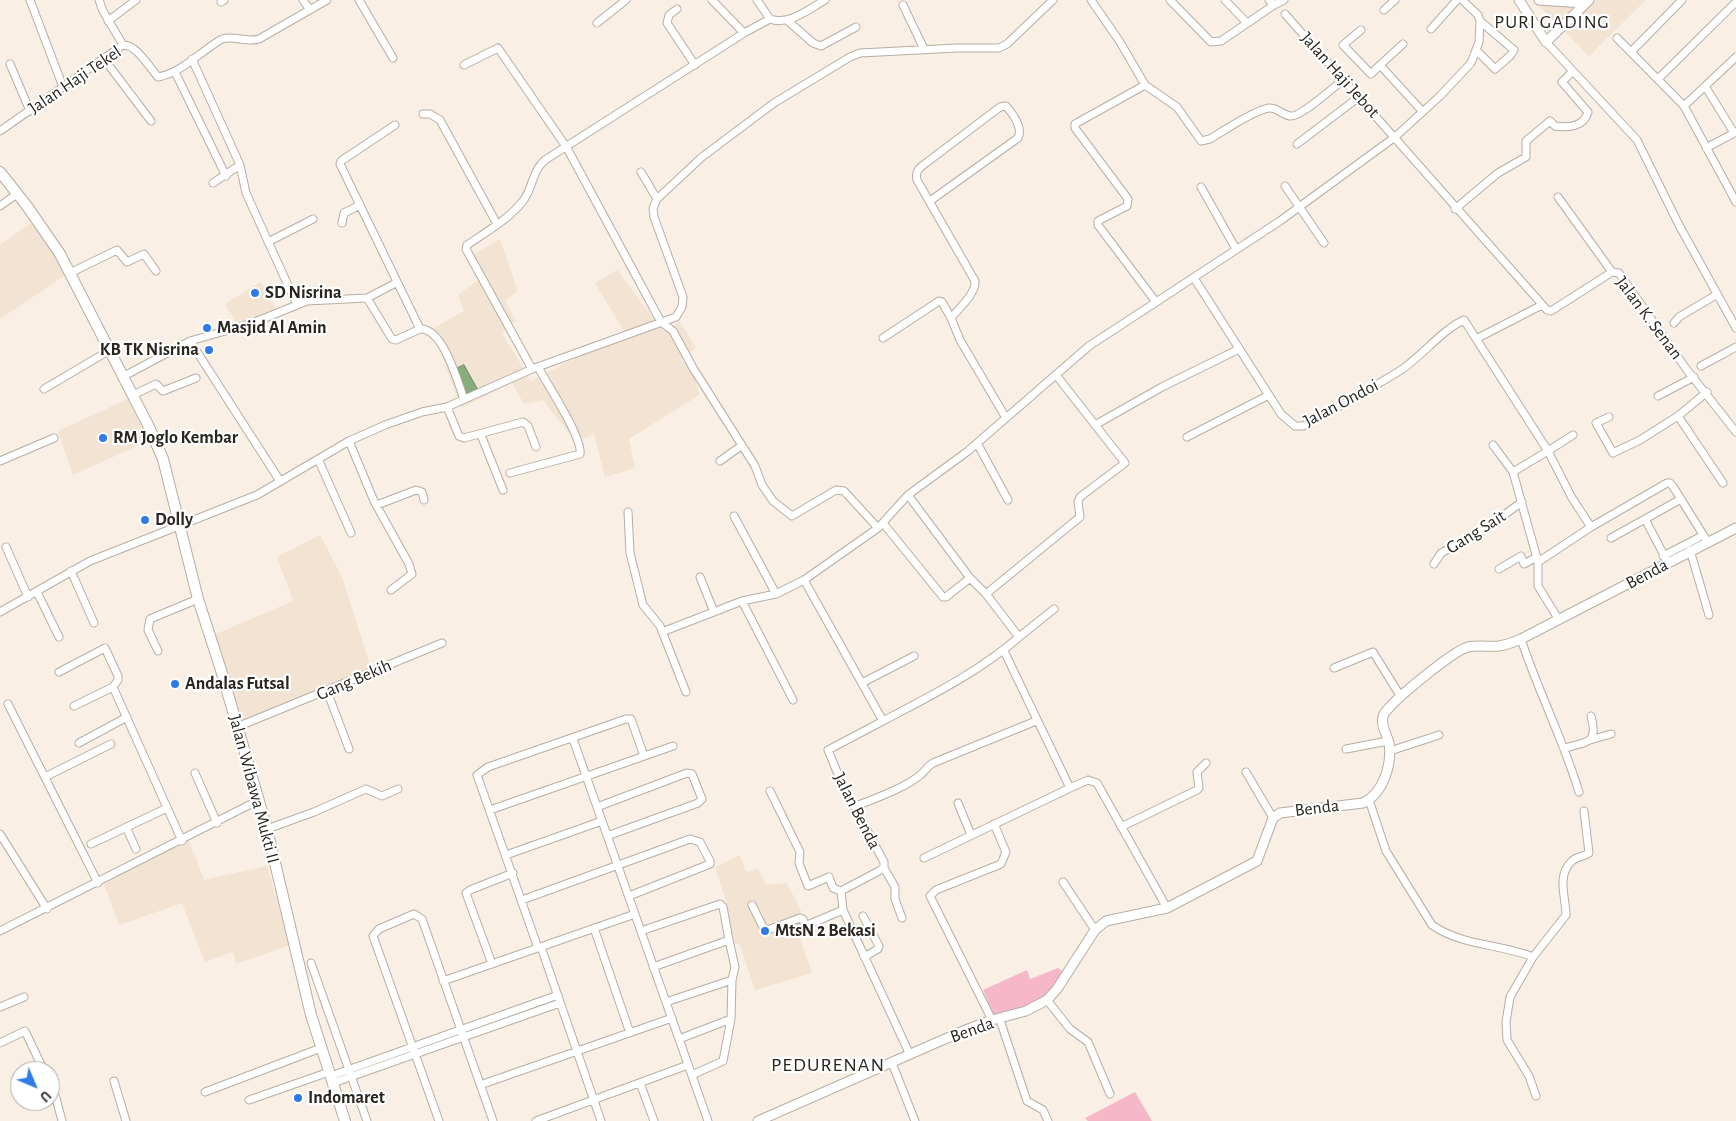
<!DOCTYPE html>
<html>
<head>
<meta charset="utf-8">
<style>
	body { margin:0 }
	#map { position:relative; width:1736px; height:1121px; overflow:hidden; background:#f9efe4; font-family:"Alegreya Sans",sans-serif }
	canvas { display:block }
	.north { position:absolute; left:10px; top:1061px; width:50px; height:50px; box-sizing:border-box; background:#fff; border:1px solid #a9a8a7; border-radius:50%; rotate:135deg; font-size:14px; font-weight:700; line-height:20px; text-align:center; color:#292622 }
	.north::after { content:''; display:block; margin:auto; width:18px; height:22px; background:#2e7be7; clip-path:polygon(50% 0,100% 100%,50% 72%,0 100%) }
</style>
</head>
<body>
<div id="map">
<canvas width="1736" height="1121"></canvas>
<div class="north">U</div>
</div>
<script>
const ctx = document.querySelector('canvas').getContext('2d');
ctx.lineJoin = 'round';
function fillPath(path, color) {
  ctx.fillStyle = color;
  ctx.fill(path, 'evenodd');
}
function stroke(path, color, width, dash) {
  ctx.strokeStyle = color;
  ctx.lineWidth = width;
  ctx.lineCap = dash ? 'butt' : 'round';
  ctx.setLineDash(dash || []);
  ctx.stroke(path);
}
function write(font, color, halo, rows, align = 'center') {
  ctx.font = font + ' "Alegreya Sans",sans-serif';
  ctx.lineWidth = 4.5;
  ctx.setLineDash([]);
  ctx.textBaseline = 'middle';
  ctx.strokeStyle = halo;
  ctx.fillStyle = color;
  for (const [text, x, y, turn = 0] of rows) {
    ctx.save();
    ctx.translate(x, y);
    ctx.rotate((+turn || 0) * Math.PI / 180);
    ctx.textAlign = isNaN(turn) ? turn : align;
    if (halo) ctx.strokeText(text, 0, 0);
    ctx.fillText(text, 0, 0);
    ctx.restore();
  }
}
fillPath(new Path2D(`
	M1533,0h113l-57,56z
	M31,223l36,51 -67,45v-74z
	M500,239l18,52 -13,10 11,20 -14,12 29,48 94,-48 -30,-50 22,-13 46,61 17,-9 16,26 -16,12 13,8 6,27 -70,44 6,29 -30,9 -11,-43 -18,8 -33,-42 -19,4 -12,-21 -51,25 -29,-79 32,-18 -6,-16 24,-18 -11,-21z
	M261,282l16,28 -40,15 -12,-21z
	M128,399l20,42 -75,34 -15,-44z
	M320,535l22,42 31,97 -129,55 -20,-44 -15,-48 84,-36 -16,-44z
	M188,838l16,42 63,-14 23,79 -54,19 -3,-12 -28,10 -23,-59 -63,22 -15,-41z
	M740,855l6,17 12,-3 8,16 21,-2 15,30 -9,5 19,55 -57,17 -15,-45 -6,-2 -8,-42 -11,-34z`), '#f2e3d2');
fillPath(new Path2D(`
	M1058,968l6,4c-21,32 -34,35 -70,44l-11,-26 44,-20 3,9z
	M1135,1092l17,29h-64l-3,-3z`), '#f6b8c9');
const water = new Path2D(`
	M464,365l15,27 -12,6 -15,-27z`);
fillPath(water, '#87ad7b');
stroke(water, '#6b8460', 1);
const minor = new Path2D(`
	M30,0l33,87
	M99,0l4,11 20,34
	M303,0l7,10
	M359,0l34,58
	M712,0l32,33
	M757,0l13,19
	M1091,0l29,42 25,43 32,22 24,34 9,-2c17,-10 36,-24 55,-30 10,-4 15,5 25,7 10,2 45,-30 54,-37
	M1170,0l41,42 10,-1 53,-36
	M1225,0l22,23
	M1269,0l5,5 10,-5
	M1462,0l16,15 2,6 34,29 -4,6 -15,13 -19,-19
	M221,2l3,-2
	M903,5l21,44
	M677,9l-8,6 -2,8 28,42
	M1384,10l11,-10
	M1285,14l262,296 4,1 61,-39 7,1 68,97 49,62
	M108,21l28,-21
	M788,21l25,22 8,3 35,-19
	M597,23l29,-23
	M1431,29l26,-29
	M1361,30l-18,15 28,29 9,-9 42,46
	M1617,38l67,68 52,96
	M1546,42l91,98 42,85 57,103
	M1631,52l51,-52
	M104,59l47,62
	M192,59l48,106 -27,18
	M10,64l20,47
	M464,65l34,-17 69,100 94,174 12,9 20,37 62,98 7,19 11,16 19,15 44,-26 8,1 34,37
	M1380,65l23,-21
	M175,72l51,104
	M1658,79l78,-77
	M1145,85l-70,39v4l53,71 -1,7 -29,15v4l58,77
	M1705,86l29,47
	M1684,106l52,-49
	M423,114h7l10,6 57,104
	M395,125l-54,36 -1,3 80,165c23,-1 37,51 44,70
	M0,131l123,-86c13,-1 27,23 35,32 24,-4 44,-27 64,-38 13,-4 24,4 37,0l68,-39
	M1297,144l62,-47
	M1706,148l30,-16
	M240,165l6,28 51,112
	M641,172l16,27
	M1285,186l39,57
	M1201,187l35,62
	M1558,197l54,75
	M930,201l88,-63c5,-10 -5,-24 -12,-32l-6,1 -74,56c-7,5 -11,8 -9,17l58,101c1,13 -16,27 -24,37l9,22 46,78
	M0,206l17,-12
	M1455,209l43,-36 28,-16v-16l24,-20 5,5c13,2 29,1 33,-14l-26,-30 10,-10
	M342,223l2,-10 14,-7
	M268,242l45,-23
	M70,273l47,-23 10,12 17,-8 12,17
	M1194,278l87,136 14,12h8c33,-18 66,-36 98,-56 21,-14 42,-41 63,-50l84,131 -35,21 25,90v24l21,34
	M367,298l25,41 4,1 24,-11
	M1674,323l5,-6 37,-22
	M883,338l56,-37 3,1 9,16
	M1476,339l66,-34
	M190,341l90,140
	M1701,366l35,-19
	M532,369l-66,-120 1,-4c19,-13 42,-26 56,-44 10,-13 9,-30 22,-41l199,-127 26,-14c19,7 39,-10 55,-19
	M124,376l66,-35 60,-17 57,-23 60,-3 29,-15
	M44,389l66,-39
	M133,395l23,-11 7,7 33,-13
	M1658,396l36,-19
	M447,407l12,29 5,2 59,-16 5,4 8,21
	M1678,416l29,-24
	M1609,417l-13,6 17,30 27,-13 38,-24 45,67
	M1095,425l67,-38 77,-38
	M481,435l22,55
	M1573,435l-25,16 24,47 19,29
	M1187,437l82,-42
	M349,441l25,60 35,63 3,10 -21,16
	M977,443l31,57
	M1493,445l20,27
	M318,459l33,74
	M0,461l54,-23
	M720,461l21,-15
	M510,473l70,-19c3,-16 -33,-70 -42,-87
	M377,505l39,-15 6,2 2,8
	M628,512l2,41 13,52 17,21 26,66
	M734,516l42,78
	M1645,519l23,44
	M883,523l60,74h3l24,-19
	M1611,538l70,-39
	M6,547l22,50
	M1690,550l19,65
	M1663,556l35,-18
	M1538,562l53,-35 76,-44h3l4,5 33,53
	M1434,564l7,-11 39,-21 42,-30
	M1499,569l22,-13 3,8 13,-7
	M71,571l23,52
	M700,577l14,35
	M804,580l79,141 -55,29 14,34 42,78v6l-5,3 -38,20 2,19 67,145
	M37,592l22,45
	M986,594l94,-77 -2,-15 2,-5 45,-34 -69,-88
	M742,601l51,99
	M0,612l90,-51 167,-66 92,-54 36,-16 37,-13 25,-5 85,-38 144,-52 6,-10 1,-10 -29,-80 -1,-9 4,-9 45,-42 72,-54 76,-46 10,-4 97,-5h42l8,-4 46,-44
	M662,632l80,-31 34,-7 28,-14 74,-52 30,-33 60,-44 121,-105 191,-125 115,-84 45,-41 31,-33 8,-21 1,-21
	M1019,637l35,-28
	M1521,639c17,52 42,100 58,153
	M158,651l-10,-21 2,-11 48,-20
	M1334,668l39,-16 28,45
	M59,672l46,-24 13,28v4l-5,7 69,154
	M862,683l52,-27
	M327,691l22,58
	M8,704l90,179
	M74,706l39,-19
	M883,721c47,-25 96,-49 136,-84l-33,-43 -16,-16 -62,-83
	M237,727l205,-84
	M573,739l135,382
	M1590,740l21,-6
	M79,743l48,-26
	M1565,748c24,-7 33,-4 26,-32
	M1346,749l42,-8
	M1390,751l49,-16
	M1246,772l27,46
	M195,773l22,50
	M45,777l66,-33
	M1070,788l18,-8 9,3 70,125
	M770,791l30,61 -1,11 9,23 21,-9 4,11 8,3
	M1369,800l17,51 46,74c30,21 69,19 101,32l33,-42c0,-18 -10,-39 6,-54 5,-5 12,-4 17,-8l-5,-42
	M958,803l13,32
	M597,807l90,-34 5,1 10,25 -4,4 -91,33
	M854,807c21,-9 47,-17 65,-31 6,-4 8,-10 14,-13l103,-42
	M490,810l183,-64
	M126,827l10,22
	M1121,827l76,-37 2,-2 -2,-16 9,-9
	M267,829l47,-17 52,-23 16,7 16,-7
	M0,834l47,75
	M91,844l76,-36
	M506,855l96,-34
	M924,858l146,-70 -66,-137
	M884,868l11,19v12l7,19
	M1063,882l32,48
	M522,900l168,-61 10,3 10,19v3l-81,32
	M752,905l13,26 35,-13 3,1 2,7
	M863,916l16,30 -1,3 -14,8
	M594,928l36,105
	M798,929l45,-19
	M0,931l259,-131
	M641,931l79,-27 3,3 6,33 -76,27
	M729,940l6,27 -3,13
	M541,947l60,174
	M538,948l-61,-173 11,-8 138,-48h5l13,37
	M1533,957l-23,40 -4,25 1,18 22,36 7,20
	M311,963l56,158
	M492,964l-26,-71 4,-3 43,-17
	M443,981l192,-67
	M1047,1000l23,29 18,13 22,52
	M666,1002l66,-22 -1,39 -52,20
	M0,1007l24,-10
	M992,1020l-62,-124 6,-6 65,-26 5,-12 -12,-28
	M1000,1020l27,81 16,9 5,11
	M0,1043l25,-12 19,40
	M892,1063l23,58
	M692,1075l31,-14 8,-42
	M331,1076l227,-81
	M114,1081l12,40
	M333,1083l227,-80
	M640,1083l14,38
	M50,1084l6,14 6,23
	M480,1085l192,-67
	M205,1092l116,-44
	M249,1100l80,-28
	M439,1121l-66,-185 6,-7 35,-15 8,5 71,202
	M536,1121l152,-56`);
const tertiary = new Path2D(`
	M1519,0l27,42 43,-42
	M1539,0l46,3
	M758,1121l205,-90 29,-11 34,-9 21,-11 10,-11 38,-59 11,-9 61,-13 90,-47 16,-43 7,-5 83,-10c21,-10 29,-39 26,-60 -2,-8 -10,-21 -5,-29 9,-14 69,-63 84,-67 10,-2 21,0 31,-1 7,-1 15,-4 22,-7l215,-111`);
const secondary = new Path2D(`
	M0,172l27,34 33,48 88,171 15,34 35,140 23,71 46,159 44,186 34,106`);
stroke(minor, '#b7ada3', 9);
stroke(tertiary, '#b7ada3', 11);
stroke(secondary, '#b7ada3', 12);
stroke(minor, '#fff', 7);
stroke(tertiary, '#fff', 9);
stroke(secondary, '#fff', 10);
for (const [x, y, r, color] of [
	[255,293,5,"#2e7be7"],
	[207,328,5,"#2e7be7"],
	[209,350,5,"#2e7be7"],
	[103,438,5,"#2e7be7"],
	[145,520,5,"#2e7be7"],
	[175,684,5,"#2e7be7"],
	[765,931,5,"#2e7be7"],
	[298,1098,5,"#2e7be7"]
]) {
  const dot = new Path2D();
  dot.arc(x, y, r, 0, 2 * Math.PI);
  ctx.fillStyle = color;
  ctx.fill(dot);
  stroke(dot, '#fff', 2);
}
write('18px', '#292622', '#fff', [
	["Jalan Haji Jebot",1340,75,48],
	["Jalan Haji Tekel",75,80,-34],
	["Jalan K. Senan",1649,318,53],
	["Jalan Ondoi",1341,403,-28],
	["Gang Sait",1476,532,-32],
	["Benda",1647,574,-28],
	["Gang Bekih",354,680,-23],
	["Jalan Wibawa Mukti II",254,789,75],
	["Benda",1317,808,-7],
	["Jalan Benda",857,811,63],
	["Benda",972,1030,-20]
]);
write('bold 18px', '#292622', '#fff', [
	["SD Nisrina",265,293],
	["Masjid Al Amin",217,328],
	["KB TK Nisrina",199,350,"right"],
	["RM Joglo Kembar",113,438],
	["Dolly",155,520],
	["Andalas Futsal",185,684],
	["MtsN 2 Bekasi",775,931],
	["Indomaret",308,1098]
], 'left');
ctx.letterSpacing = '1px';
write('19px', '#292622', '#fff', [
	["PURI GADING",1552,22]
]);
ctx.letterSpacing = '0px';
ctx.letterSpacing = '1px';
write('20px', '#292622', '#fff', [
	["PEDURENAN",828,1065]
]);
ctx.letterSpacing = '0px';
</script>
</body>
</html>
